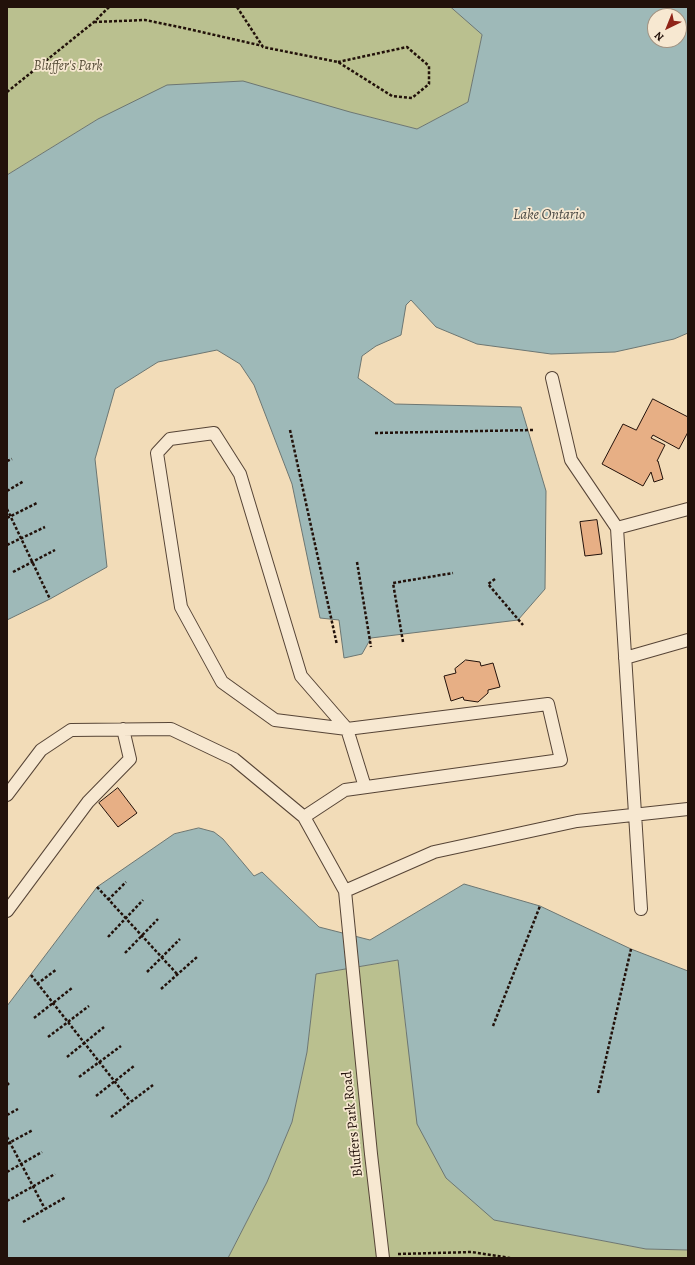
<!DOCTYPE html>
<html>
<head>
<meta charset="utf-8">
<style>
	body { margin:0 }
	#map { position:relative; width:695px; height:1265px; overflow:hidden; background:#f2dcb8; font-family:Alegreya,serif }
	canvas { display:block }
	.frame { position:absolute; inset:0; border:8px solid #22110a; pointer-events:none }
	.north { position:absolute; left:647px; top:8px; width:40px; height:40px; box-sizing:border-box; background:#f7e8d1; border:1px solid #a29281; border-radius:50%; rotate:223deg; font-size:11px; font-weight:700; line-height:16px; text-align:center; color:#22110a }
	.north::after { content:''; display:block; margin:auto; width:14px; height:18px; background:#8f2418; clip-path:polygon(50% 0,100% 100%,50% 72%,0 100%) }
</style>
</head>
<body>
<div id="map">
<canvas width="695" height="1265"></canvas>
<div class="frame"></div>
<div class="north">N</div>
</div>
<script>
const ctx = document.querySelector('canvas').getContext('2d');
ctx.lineJoin = 'round';
function fillPath(path, color) {
  ctx.fillStyle = color;
  ctx.fill(path, 'evenodd');
}
function stroke(path, color, width, dash) {
  ctx.strokeStyle = color;
  ctx.lineWidth = width;
  ctx.lineCap = dash ? 'butt' : 'round';
  ctx.setLineDash(dash || []);
  ctx.stroke(path);
}
function write(font, color, halo, rows, align = 'center') {
  ctx.font = font + ' Alegreya,serif';
  ctx.lineWidth = 3.5;
  ctx.setLineDash([]);
  ctx.textBaseline = 'middle';
  ctx.strokeStyle = halo;
  ctx.fillStyle = color;
  for (const [text, x, y, turn = 0] of rows) {
    ctx.save();
    ctx.translate(x, y);
    ctx.rotate((+turn || 0) * Math.PI / 180);
    ctx.textAlign = isNaN(turn) ? turn : align;
    if (halo) ctx.strokeText(text, 0, 0);
    ctx.fillText(text, 0, 0);
    ctx.restore();
  }
}
fillPath(new Path2D(`
	M7,7h444l31,27 -14,68 -51,27 -67,-17 -252,7 -91,56z
	M399,960l7,72 88,188 152,29 42,1v8h-460l39,-76 25,-60 15,-70 9,-78z`), '#bac08f');
const water = new Path2D(`
	M451,7h237v326l-14,6 -59,13 -64,2 -74,-10 -41,-17 -25,-27 -5,5 -5,30 -25,11 -14,10 -4,22 37,26 126,3 25,84 -1,98 -27,31 -147,18 -9,16 -18,4 -5,-38 -19,-2 -28,-134 -38,-99 -14,-21 -23,-14 -59,12 -43,27 -20,70 12,108 -57,32 -43,21v-445l91,-56 69,-34 76,-4 107,31 67,17 51,-27 14,-67zM655,16h24v24h-24z
	M199,828l15,4 9,7 31,37 8,-4 57,55 51,13 94,-56 76,22 91,43 57,22v279l-42,-1 -152,-29 -48,-42 -29,-54 -19,-164 -82,14 -9,78 -15,70 -25,60 -39,76h-221v-252l90,-119 77,-53z`);
fillPath(water, '#9eb9b8');
stroke(water, '#6c7672', 1);
const building = new Path2D(`
	M653,399l35,18v15l-9,17 -26,-14 -2,3 14,7 -8,16h1l5,18 -9,3 -3,-10 -8,14 -41,-22 21,-40 13,6z
	M597,520l5,34 -17,2 -5,-34z
	M466,660l14,2 1,4 12,-3 7,24 -12,3v3l-10,9 -14,-2 -1,-3 -12,4 -7,-25 12,-3 -1,-4z
	M118,788l19,25 -19,14 -19,-24z`);
fillPath(building, '#e7af85');
stroke(building, '#22110a', 1);
const lane = new Path2D(`
	M552,378l19,82 46,68
	M214,433l26,41 61,202 46,53 -72,-9 -53,-38 -41,-75 -24,-154 13,-14z
	M625,658l63,-18
	M7,795l34,-45 30,-20 100,-1 63,30 70,58 41,74 89,-39 143,-31 111,-12
	M304,817l41,-27 216,-30 -13,-56 -201,25 18,58
	M345,891l26,263 12,104
	M641,909l-24,-381 71,-19
	M7,911l81,-109 42,-43 -7,-30`);
stroke(lane, '#564436', 14);
stroke(new Path2D(`
	M237,7l26,40 75,15 54,34 20,2 17,-14v-18l-22,-19 -69,15
	M94,22l51,-2 39,8 79,18
	M7,92l87,-70 15,-15
	M290,430l47,215
	M375,433l159,-3
	M7,461l5,-2
	M7,491l17,-10
	M7,509l43,90
	M7,518l30,-15
	M7,545l38,-18
	M357,562l14,85
	M13,572l42,-22
	M495,579l-7,5 35,41
	M403,642l-10,-59 60,-10
	M97,887l81,88
	M108,900l18,-18
	M108,937l35,-37
	M125,953l33,-34
	M147,972l33,-33
	M31,975l99,126
	M37,984l20,-15
	M161,989l36,-32
	M34,1018l38,-30
	M493,1026l47,-120
	M48,1037l41,-31
	M67,1057l37,-30
	M79,1077l42,-31
	M7,1085l2,-2
	M598,1093l33,-144
	M96,1096l38,-30
	M7,1115l11,-6
	M111,1117l42,-32
	M7,1137l38,72
	M7,1144l26,-14
	M7,1172l35,-20
	M7,1201l48,-27
	M23,1222l43,-25
	M398,1254l74,-2 38,6`), '#22110a', 2.5, [3, 2]);
stroke(lane, '#f7e8d1', 12);
write('italic 14px', '#574e39', '#f7e8d1', [
	["Bluffer's Park",68,67]
]);
write('14px', '#22110a', '#f7e8d1', [
	["Bluffers Park Road",353,1124,-96]
]);
write('italic 15px', '#4d4c47', '#f7e8d1', [
	["Lake Ontario",549,215]
]);
</script>
</body>
</html>
